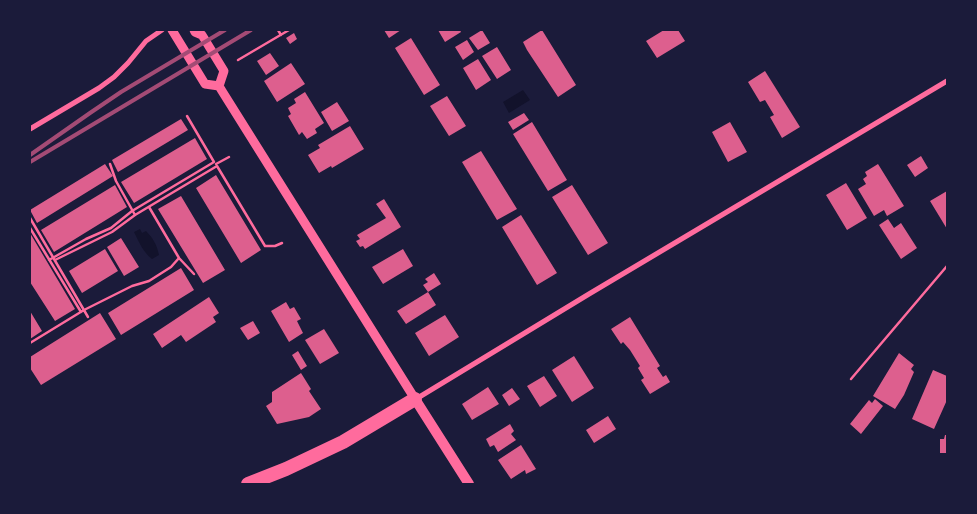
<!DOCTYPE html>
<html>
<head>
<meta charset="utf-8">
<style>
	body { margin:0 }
	#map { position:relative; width:977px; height:514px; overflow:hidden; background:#1b1b3a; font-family:Spectral,serif }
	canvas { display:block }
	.frame { position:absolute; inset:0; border:31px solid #1b1b3a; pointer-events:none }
</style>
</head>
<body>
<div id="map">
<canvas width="977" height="514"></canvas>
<div class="frame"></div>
</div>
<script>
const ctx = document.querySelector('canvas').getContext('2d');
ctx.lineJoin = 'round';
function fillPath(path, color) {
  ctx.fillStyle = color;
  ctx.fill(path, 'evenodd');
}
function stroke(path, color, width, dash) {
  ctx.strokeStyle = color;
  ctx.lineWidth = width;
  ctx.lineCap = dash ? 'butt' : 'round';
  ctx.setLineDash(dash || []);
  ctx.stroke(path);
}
fillPath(new Path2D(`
	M523,90l7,10 -21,13 -6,-11z
	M140,229l2,4 4,-2c7,7 11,14 13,24l-7,4c-9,-7 -13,-17 -18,-27z`), '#12122b');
fillPath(new Path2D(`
	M384,30h17l-12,8z
	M438,30h22l1,2 -16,10z
	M482,30l8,13 -12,7 -9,-12z
	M542,30l34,55 -18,12 -31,-47 -4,-8z
	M664,30h14l7,11 -28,17 -11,-17z
	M294,33l3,6 -7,5 -4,-6z
	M411,38l29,47 -16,10 -29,-47z
	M467,40l7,12 -11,8 -8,-13z
	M497,47l14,23 -14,9 -15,-23z
	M270,53l9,13 -13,9 -9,-14z
	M478,59l13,21 -15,10 -13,-22z
	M291,63l14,21 -28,18 -13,-21z
	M765,71l35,56 -18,11 -12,-21 4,-2 -9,-15 -5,2 -12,-20z
	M305,92l19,31 -9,6 2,4 -10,6 -5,-7 -3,3 -11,-19 3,-2 -3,-6 8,-5 -2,-4z
	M447,96l19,30 -17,10 -19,-30z
	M337,102l12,19 -17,10 -11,-19z
	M524,113l5,7 -16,10 -5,-8z
	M181,119l7,11 -70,42 -6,-12z
	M532,122l35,58 -19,11 -35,-57z
	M730,122l17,30 -19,10 -16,-30z
	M350,126l14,23 -32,19 -1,-2 -12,7 -11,-18 12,-7 -2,-3z
	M195,138l12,21 -73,44 -13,-21z
	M481,151l36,58 -20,11 -35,-58z
	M921,156l7,12 -13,9 -8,-12z
	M105,164l8,12 -76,47 -7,-13z
	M878,164l26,42 -17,10 -3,-6 -10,6 -16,-27 8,-5 -3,-5 4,-3 -2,-4z
	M216,175l45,75 -20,13 -45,-75z
	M846,183l21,35 -20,12 -21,-35z
	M115,185l12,22 -73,45 -13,-22z
	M572,185l36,58 -20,12 -36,-58z
	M947,191v38l-17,-28z
	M181,196l44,74 -22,13 -45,-74z
	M384,199l17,28 -36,22 -2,-3 -3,1 -4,-6 4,-2 -3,-4 29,-17 -10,-14z
	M521,215l36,58 -20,12 -35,-58z
	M888,219l6,9 7,-5 16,25 -16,11 -22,-34z
	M30,233l45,76 -20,12 -25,-39z
	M121,238l18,29 -15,9 -17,-29z
	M105,249l13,22 -36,22 -13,-22z
	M403,249l10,17 -30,18 -11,-17z
	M181,268l13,22 -73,45 -13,-22z
	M434,273l7,11 -13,8 -5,-7 5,-3 -3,-3z
	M428,292l8,13 -30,19 -9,-13z
	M209,297l10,16 -6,4 3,5 -30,20 -5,-7 -19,13 -9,-14z
	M286,302l4,7 4,-2 7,12 -4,2 6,12 -14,9 -18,-31z
	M30,311l12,20 -12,8z
	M100,313l16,26 -75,46 -11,-17v-11z
	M445,315l14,22 -30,19 -14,-23z
	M630,317l30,49 -3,2 6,9 3,-2 4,7 -20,12 -9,-14 3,-2 -6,-10 2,-2 -10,-16 -7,-8 -2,2 -10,-15z
	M253,321l7,12 -12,7 -8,-12z
	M324,329l15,24 -19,11 -15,-24z
	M298,351l9,15 -6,4 -9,-15z
	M899,353l15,12 -3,4 3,3 -10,23 -9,14 -22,-13z
	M574,356l20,32 -22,14 -20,-32z
	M933,370l14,6v24l-13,29 -22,-10z
	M301,373l10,16 -2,2 12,18 -12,8 -32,7 -11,-18 6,-4v-10z
	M544,376l13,20 -17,11 -13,-21z
	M488,387l11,17 -27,16 -10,-16z
	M512,388l8,11 -11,7 -7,-11z
	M875,399l8,7 -22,28 -11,-10 19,-24 3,3z
	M608,416l8,13 -22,14 -8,-13z
	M510,424l4,7 -3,3 5,6 -18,12 -4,-7 -4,2 -4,-8z
	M945,435h2v18h-7v-14h4z
	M521,445l15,24 -10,5 -1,-4 -14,9 -13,-19z`), '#dd5f8e');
stroke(new Path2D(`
	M278,30l3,5
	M238,60l51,-30
	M187,116l27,46
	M110,164l6,17 19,34
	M216,164l13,-7
	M217,166l48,80h10l7,-3
	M149,207l30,51 15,16
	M30,218l58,99
	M30,228l51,84
	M49,260l37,-21 25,-11 21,-17 82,-49
	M55,260l57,-28 23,-17 82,-49
	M30,343l54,-33 48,-24 17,-5 22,-14 8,-9
	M851,379l96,-113`), '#ff6b9d', 2.5);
stroke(new Path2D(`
	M30,129l69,-41 15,-11 14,-14 18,-22 16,-11
	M416,399l173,-105 358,-213`), '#ff6b9d', 5);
stroke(new Path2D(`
	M172,30l33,54 14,2
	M194,30l1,2 7,3 22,36 -5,15 3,5 193,308`), '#ff6b9d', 9);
stroke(new Path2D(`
	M415,399l54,85`), '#ff6b9d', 10);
stroke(new Path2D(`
	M248,484l38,-15 57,-27 72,-43`), '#ff6b9d', 14);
stroke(new Path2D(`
	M30,155l60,-42 31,-21 104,-62
	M30,162l221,-132`), '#a44b75', 4);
</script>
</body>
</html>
